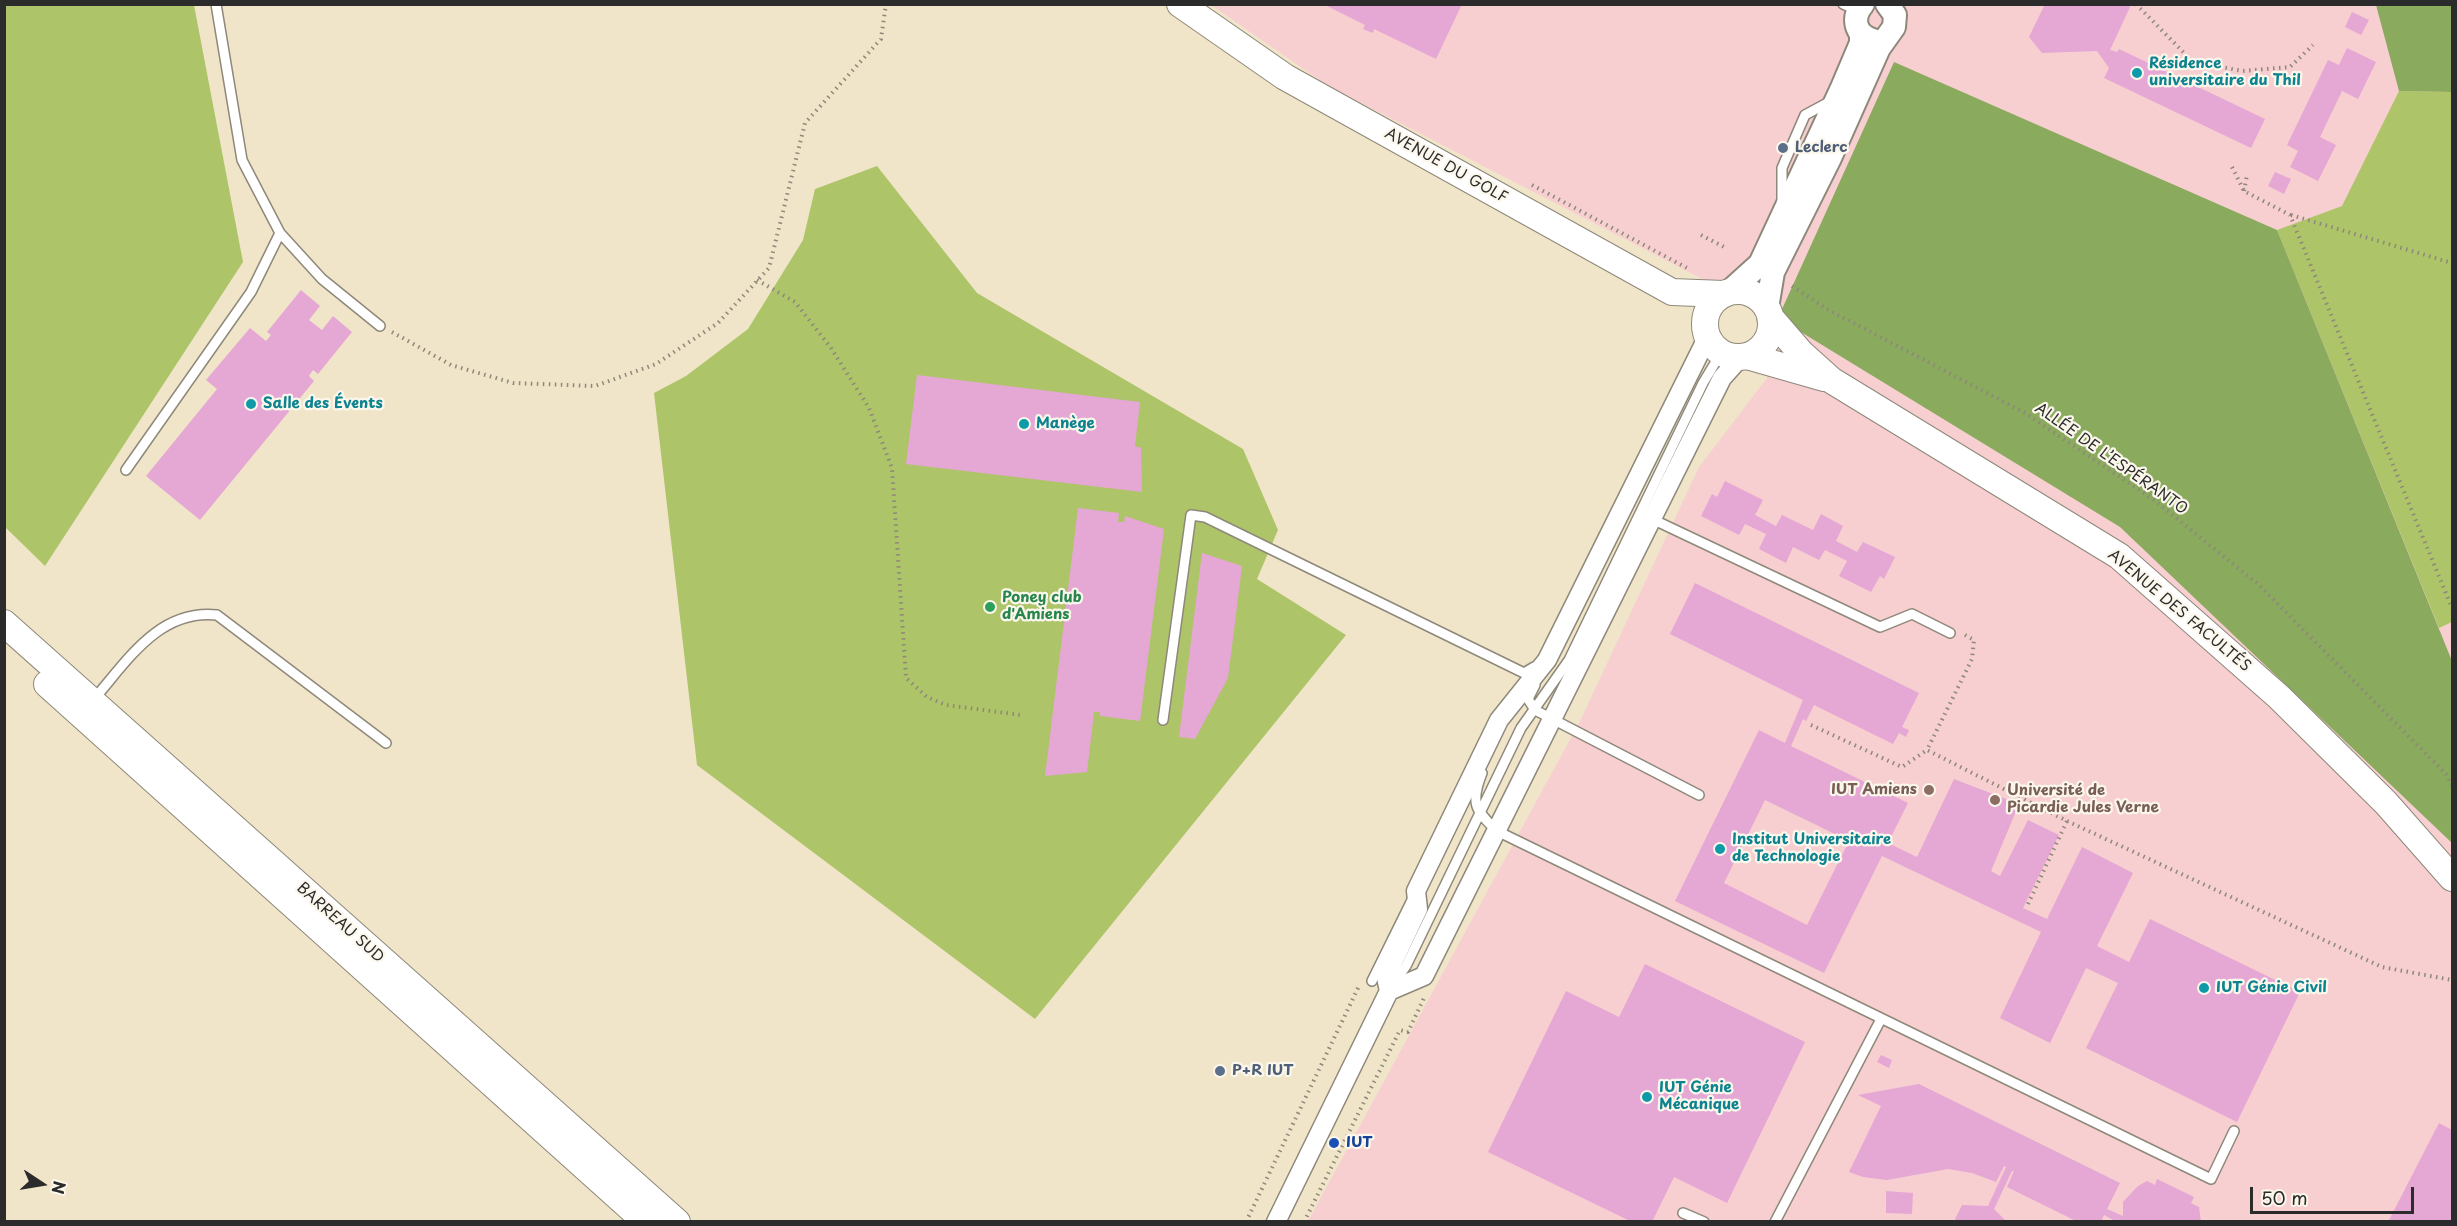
<!DOCTYPE html>
<html>
<head>
<meta charset="utf-8">
<style>
	body { margin:0 }
	#map { position:relative; width:2457px; height:1226px; overflow:hidden; background:#f1e5c9; font-family:"Playpen Sans",sans-serif }
	canvas { display:block }
	.frame { position:absolute; inset:0; border:6px solid #2b2b2b; pointer-events:none }
	.north { position:absolute; left:12px; top:1154px; width:60px; height:60px; -webkit-text-stroke:4px #fbf7ec; paint-order:stroke; rotate:102deg; font-size:16px; font-weight:700; line-height:24px; text-align:center; color:#2b2b2b }
	.north::after { content:''; display:block; margin:auto; width:21px; height:27px; background:#2b2b2b; clip-path:polygon(50% 0,100% 100%,50% 72%,0 100%) }
	.scale { position:absolute; left:2250px; top:1187px; width:164px; height:27px; box-sizing:border-box; border:3px solid #2b2b2b; border-top:0; padding-left:8px; font-size:18px; line-height:21px; white-space:nowrap; color:#2b2b2b; -webkit-text-stroke:4px #fbf7ec; paint-order:stroke }
</style>
</head>
<body>
<div id="map">
<canvas width="2457" height="1226"></canvas>
<div class="frame"></div>
<div class="north">N</div>
<div class="scale">50 m</div>
</div>
<script>
const ctx = document.querySelector('canvas').getContext('2d');
ctx.lineJoin = 'round';
function fillPath(path, color) {
  ctx.fillStyle = color;
  ctx.fill(path, 'evenodd');
}
function stroke(path, color, width, dash) {
  ctx.strokeStyle = color;
  ctx.lineWidth = width;
  ctx.lineCap = dash ? 'butt' : 'round';
  ctx.setLineDash(dash || []);
  ctx.stroke(path);
}
function write(font, color, halo, rows, align = 'center') {
  ctx.font = font + ' "Playpen Sans",sans-serif';
  ctx.lineWidth = 4.5;
  ctx.setLineDash([]);
  ctx.textBaseline = 'middle';
  ctx.strokeStyle = halo;
  ctx.fillStyle = color;
  for (const [text, x, y, turn = 0] of rows) {
    ctx.save();
    ctx.translate(x, y);
    ctx.rotate((+turn || 0) * Math.PI / 180);
    ctx.textAlign = isNaN(turn) ? turn : align;
    if (halo) ctx.strokeText(text, 0, 0);
    ctx.fillText(text, 0, 0);
    ctx.restore();
  }
}
fillPath(new Path2D(`
	M1211,5h1241v1216h-1144l272,-500 119,-254 68,-89 11,-60 -450,-232z`), '#f7cfd1');
fillPath(new Path2D(`
	M4,5h190l49,257 -198,304 -40,-39z
	M2399,91l53,1v530l-13,6 -162,-398 65,-24z
	M877,166l100,127 266,156 35,81 -21,49 89,56 -311,384 -338,-254 -43,-372 32,-17 62,-47 55,-89 12,-51z`), '#aec469');
fillPath(new Path2D(`
	M2376,5h76v87l-53,-1z
	M1894,62l383,168 175,431v182l-332,-316 -342,-209z`), '#8aaa5d');
fillPath(new Path2D(`
	M1323,4h139l-26,55 -62,-30 -1,4 -10,-4 2,-4z
	M2045,4h83l2,3 -20,43 7,2 2,-3 146,70 -14,29 -147,-70 5,-10 -12,-17 -55,2 -13,-16z
	M2352,12l17,8 -8,15 -16,-8z
	M2347,48l29,14 -18,37 -16,-8 -22,46 16,8 -18,36 -28,-14 8,-16 -11,-6 41,-85 11,5z
	M2275,172l16,7 -7,15 -16,-8z
	M301,290l19,16 -11,14 13,10 11,-14 19,16 -34,42 -5,-4 -4,6 5,5 -114,139 -54,-44 71,-87 -11,-9 44,-52 16,13 5,-6 -4,-3z
	M917,375l223,27 -5,44 6,2 1,44 -236,-28z
	M1725,481l38,19 -8,15 21,11 6,-11 31,15 8,-16 22,12 -7,15 21,11 6,-10 32,15 -11,22 -4,-3 -9,16 -32,-16 8,-15 -22,-11 -6,10 -26,-13 -7,16 -27,-14 7,-15 -21,-10 -6,11 -38,-19 11,-22 5,3z
	M1078,508l41,5 -1,9h6l1,-6 39,13 -24,192 -40,-5v-4h-6l-7,60 -42,4z
	M1202,553l40,13 -14,112 -33,61 -16,-2z
	M1695,583l224,110 -17,34 7,3 -3,7 -7,-4 -6,11 -79,-39 -8,16 -3,-2 -12,27 117,57 -20,40 29,14 37,-78 65,25 -28,67 9,5 28,-56 31,15 -36,73 24,11 35,-72 51,26 -36,73 32,16 21,-43 150,73 -63,130 -151,-74 32,-65 -32,-15 -36,75 -50,-25 41,-86 -159,-76 -58,117 -149,-72 84,-171 26,13 18,-43 -133,-66zM1765,800l84,41 -42,84 -83,-42z
	M1645,964l160,78 -78,161 -53,-26 -22,45h-20l-144,-70 78,-161 53,26z
	M1881,1055l11,5 -3,8 -12,-6z
	M1919,1084l201,99 -13,26 16,7v-14l15,-16 9,-5 8,4 2,-6 37,18 -3,6 8,4 2,15h-84l-13,-7 -3,7h-23l-71,-35 7,-16h-2l-18,38 13,13h-51l-1,-3 7,-14 26,1 18,-39 -2,-1 -8,16 -24,-9 -24,-4 -61,11 -24,-3 -14,-5 32,-66 -23,-11z
	M2439,1123l13,7v92h-64z
	M1886,1191l27,2 -1,21 -26,-1z`), '#e5a7d3');
const service = new Path2D(`
	M216,4l26,156 38,73 42,46 58,47
	M1843,4l15,7
	M1782,202v-34l23,-53 26,-14
	M126,470l125,-178 29,-59
	M1652,519l228,108 32,-13 38,19
	M1535,685l-7,14 7,11 164,85
	M94,699c34,-39 65,-90 123,-84l169,128
	M1163,720l28,-205 14,2 319,156 10,-6
	M1482,773c-12,30 -7,37 15,58l714,348 23,-48
	M1372,981l42,-85
	M1392,986l14,-20 115,-238 48,-68 134,-277 18,-30
	M1683,1213l21,9
	M1775,1222l106,-203`);
const minor = new Path2D(`
	M1389,991l-3,-14 32,-68 -2,-18 83,-171 48,-60 160,-322
	M1276,1222l113,-231 35,-15 298,-598 18,-20`);
const tertiary = new Path2D(`
	M1863,4c-12,14 -8,31 10,36
	M1729,292l31,-28 81,-174 20,-47v-9
	M1767,308l6,-36 57,-114 49,-110 15,-21 1,-12 -8,-11`);
const secondary = new Path2D(`
	M1180,4l105,73 387,215 52,2
	M1705 324a33 33 0 1 1 66 0a33 33 0 1 1-66 0Z
	M1770,317l31,36 30,27 288,176 160,141 107,106 66,75
	M1747,356l77,22
	M4,623l673,599
	M47,684l599,538`);
stroke(service, '#8e887a', 12);
stroke(minor, '#8e887a', 21);
stroke(tertiary, '#8e887a', 26);
stroke(secondary, '#8e887a', 28);
stroke(new Path2D(`
	M2136,4l56,57 50,10 48,-4 23,-22
	M2232,167l12,24 46,24 162,393
	M1532,185l155,83
	M2244,191l3,-16
	M2291,215l161,48
	M1701,235l25,13
	M757,280l38,22 36,46 38,60 23,60 14,210 21,19 19,8 75,10
	M1792,286l33,22 200,105 129,87 105,85 187,189 6,12
	M392,332l59,33 62,18 82,3 61,-22 62,-41 51,-55 36,-145 76,-84 5,-35
	M1965,635l9,5 -2,19 -45,91 140,71 315,146 70,13
	M1811,725l91,42 25,-17
	M2028,904l39,-83
	M1246,1222l113,-236
	M1304,1222l96,-192 8,2 16,-34`), '#8e887a', 4, [1.5, 4.5]);
stroke(service, '#fff', 9);
stroke(minor, '#fff', 18);
stroke(tertiary, '#fff', 22);
stroke(secondary, '#fff', 26);
for (const [x, y, r, color] of [
	[2137,73,6,"#0f9aa8"],
	[1783,148,6,"#5c6f8a"],
	[251,404,6,"#0f9aa8"],
	[1024,424,6,"#0f9aa8"],
	[990,607,6,"#2e9e5b"],
	[1929,790,6,"#8d6e63"],
	[1995,800,6,"#8d6e63"],
	[1720,849,6,"#0f9aa8"],
	[2204,988,6,"#0f9aa8"],
	[1220,1071,6,"#5c6f8a"],
	[1647,1097,6,"#0f9aa8"],
	[1334,1143,6,"#1a4fb4"]
]) {
  const dot = new Path2D();
  dot.arc(x, y, r, 0, 2 * Math.PI);
  ctx.fillStyle = color;
  ctx.fill(dot);
  stroke(dot, '#fbf7ec', 2);
}
write('bold 15px', '#0d838f', '#fbf7ec', [
	["Résidence",2149,64],
	["universitaire du Thil",2149,81],
	["Salle des Évents",263,404],
	["Manège",1036,424],
	["Institut Universitaire",1732,840],
	["de Technologie",1732,857],
	["IUT Génie Civil",2216,988],
	["IUT Génie",1659,1088],
	["Mécanique",1659,1105]
], 'left');
write('bold 15px', '#4e5e75', '#fbf7ec', [
	["Leclerc",1795,148],
	["P+R IUT",1232,1071]
], 'left');
write('15px', '#2b2b2b', '#fbf7ec', [
	["AVENUE DU GOLF",1446,166,29],
	["ALLÉE DE L’ESPÉRANTO",2111,459,35],
	["AVENUE DES FACULTÉS",2179,611,40],
	["BARREAU SUD",340,923,42]
]);
write('bold 15px', '#27864d', '#fbf7ec', [
	["Poney club",1002,598],
	["d'Amiens",1002,615]
], 'left');
write('bold 15px', '#785e54', '#fbf7ec', [
	["IUT Amiens",1917,790],
	["Université de",2007,791,"left"],
	["Picardie Jules Verne",2007,808,"left"]
], 'right');
write('bold 15px', '#164399', '#fbf7ec', [
	["IUT",1346,1143]
], 'left');
</script>
</body>
</html>
